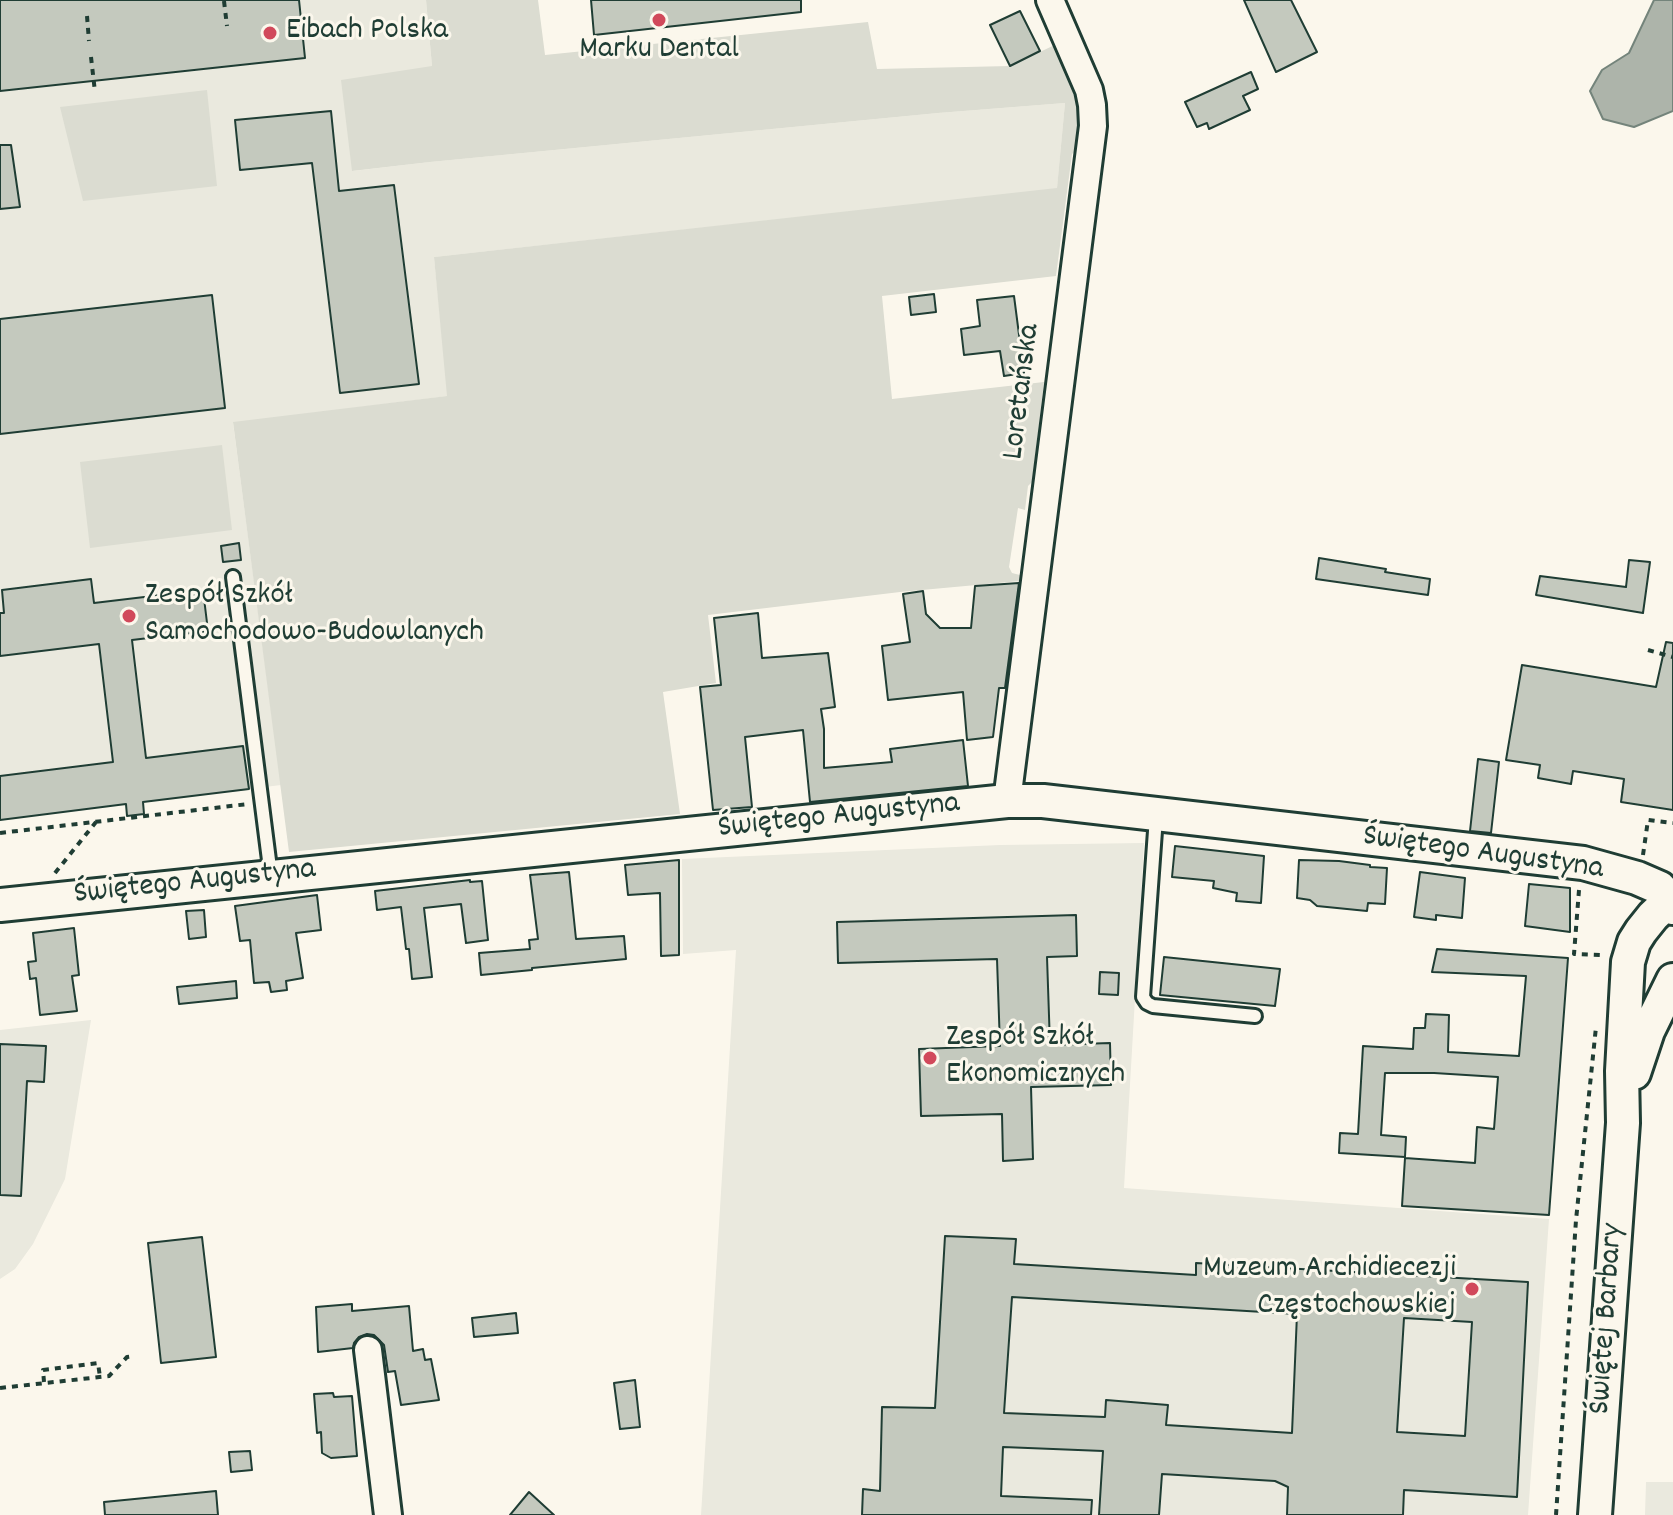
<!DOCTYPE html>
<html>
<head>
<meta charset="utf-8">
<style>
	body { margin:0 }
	canvas { display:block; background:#fbf7ec }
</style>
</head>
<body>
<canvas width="1673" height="1515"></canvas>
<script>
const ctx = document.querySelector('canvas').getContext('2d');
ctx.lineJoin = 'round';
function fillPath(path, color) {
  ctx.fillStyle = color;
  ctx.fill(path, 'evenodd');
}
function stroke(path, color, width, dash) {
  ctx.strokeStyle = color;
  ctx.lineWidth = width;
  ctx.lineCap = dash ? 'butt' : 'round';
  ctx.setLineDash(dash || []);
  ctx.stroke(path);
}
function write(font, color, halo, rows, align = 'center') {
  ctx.font = font + ' Dekko,sans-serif';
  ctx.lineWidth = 6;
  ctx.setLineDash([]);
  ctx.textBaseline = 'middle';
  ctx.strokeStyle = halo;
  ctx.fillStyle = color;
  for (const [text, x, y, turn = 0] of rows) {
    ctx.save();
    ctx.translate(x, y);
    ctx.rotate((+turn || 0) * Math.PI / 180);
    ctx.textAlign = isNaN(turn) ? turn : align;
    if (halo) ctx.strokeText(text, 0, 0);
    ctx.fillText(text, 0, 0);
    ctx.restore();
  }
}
fillPath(new Path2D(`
	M0,0h426l6,66 -79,105 77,-9 508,-49 127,-10 -8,86 -623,68 14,139 -215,27 48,362 -138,17 1,12 -17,2 -2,-12 -125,16z
	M1144,843l-20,345 425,31 -21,296h-827l35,-565 -53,4 -1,-95 318,-14z
	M91,1020l-26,159 -32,65 -18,25 -15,10v-249z
	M1646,1482h27v33h-28z`), '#eae9de');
fillPath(new Path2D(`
	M426,0h112l7,55 323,-33 9,47 133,-3 49,-23 24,56 -3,48 -8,7 -16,122 -174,20 10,103 152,-17 -12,100 -4,4 -3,24 -7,-2 -9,59 3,6 8,2v6l-120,11 -192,23 8,68 -53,9 17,122 -391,38 -56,-430 214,-26 -13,-139 623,-69 8,-85 -127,10 -508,49 -78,9 -11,-91 91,-14z
	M207,90l10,96 -134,15 -23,-94z
	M222,445l10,85 -142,18 -10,-86z`), '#dbdcd1');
const water = new Path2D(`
	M1654,0h19v111l-39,16 -31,-8 -13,-28 12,-21 27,-17z`);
fillPath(water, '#adb4aa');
stroke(water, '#74847b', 2);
const building = new Path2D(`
	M0,0h299l6,58 -305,33z
	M591,0h210v12l-207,23z
	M1244,0h47l26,52 -41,20z
	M1020,11l20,40 -30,15 -20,-41z
	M1251,72l7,17 -15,7 7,14 -41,19 -2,-6 -10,4 -12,-25z
	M331,111l8,80 55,-6 25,199 -79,9 -28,-230 -72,7 -5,-50z
	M0,145h11l9,62 -20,2z
	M934,294l2,18 -25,3 -2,-18z
	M212,295l13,113 -225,26v-115z
	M1014,296l10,77 -20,3 -4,-25 -36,4 -3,-26 19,-3 -3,-26z
	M239,543l2,17 -18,2 -2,-16z
	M1319,558l67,11 -1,3 45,7 -2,16 -112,-16z
	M1629,560l21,2 -7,51 -107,-18 4,-19 86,11z
	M91,579l3,24 109,-13 5,41 -76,9 14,118 97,-12 6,43 -106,13 1,12 -17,2 -1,-12 -126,16v-44l113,-14 -14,-118 -99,12v-43h4l-2,-23z
	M1019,583l-14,105h-6l-6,49 -26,3 -4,-48 -75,8 -6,-54 28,-4 -7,-48 20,-3 3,23 14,14h31l4,-42z
	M758,613l4,45 66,-5 7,54 -14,2 3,20v39l68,-6 -2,-13 73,-9 5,46 -158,16 -7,-72 -58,7 7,70 -39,3 -13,-123 21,-2 -7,-67z
	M1666,642l7,1v167l-52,-8 3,-23 -51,-8 -2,13 -33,-6 2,-13 -34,-5 16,-95 134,22z
	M1478,759l21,3 -8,71 -21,-2z
	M1175,846l89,10 -3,47 -25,-2 1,-8 -24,-5 1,-7 -42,-4z
	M679,860v95l-18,1 -1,-63 -32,2 -3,-30z
	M1299,860l40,1 31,4v2l17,1 -2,36 -17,-1 -1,8 -50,-5 -7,-6 -13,-2z
	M569,872l7,67 48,-3 2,23 -94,9v2l-51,5 -2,-22 51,-4 -1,-9 9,-1 -8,-64z
	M1420,872l45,6 -3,40 -26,-3v5l-22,-3z
	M470,880v2l12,-1 6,59 -22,3 -5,-39 -37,4 8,69 -20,2 -3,-30h-3l-5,-42 -24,3 -2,-19z
	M1529,884l41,4v44l-45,-6z
	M317,895l4,35 -25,3 7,45 -17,3 1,9 -16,2 -2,-10 -15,1 -4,-43 -10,1 -5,-35z
	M204,910l2,27 -17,2 -3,-28z
	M1076,915l1,41 -30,1 3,88 60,-2 1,42 -80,2 2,72 -30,2 -1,-47 -81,2 -2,-67 81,-3 -3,-87 -159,4 -1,-41z
	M74,928l5,47 -7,1 5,35 -37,4 -4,-37 -6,1 -2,-17 8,-1 -3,-28z
	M1437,949l131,9 -19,257 -147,-9 3,-48 70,5 2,-36 17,2 4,-52 -64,-4h-49l-4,62 25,2 -1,20 -66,-4 1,-20 18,1 5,-88 50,3 1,-21h11l1,-14 23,1 -1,37 71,4 7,-80 -94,-4z
	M1164,957l116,12 -5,37 -115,-11z
	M1100,972l19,1 -1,22 -19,-1z
	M236,981l1,17 -58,6 -2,-17z
	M0,1044l46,2 -2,36 -17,-1 -6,115 -21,-1z
	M945,1236l71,3 -2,25 182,11v-12l332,19 -11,215 -113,-7 -1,25h-116l1,-28 -13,-6 -113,-7 -3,41h-60l4,-64 -100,-4 -2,49 91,4 -1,15h-229l1,-26 17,2 2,-84 53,1zM1012,1297l285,17 -5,119 -126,-8 2,-20 -62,-5 -1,17 -101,-4zM1404,1318l68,4 -7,114 -68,-4z
	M202,1237l14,120 -55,6 -13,-120z
	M352,1304v7l57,-5 4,45 10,-2 2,11 6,-1 8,41 -38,5 -6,-34 -7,1 -4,-27 -10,-10 -7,-1 -8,3 -5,6 -1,5 -35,4 -2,-45z
	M516,1313l2,20 -44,4 -2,-19z
	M635,1380l5,47 -20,2 -6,-46z
	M333,1393l1,4 18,-1 5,60 -26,2 -9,-5 -1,-21 -4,1 -3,-39z
	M250,1451l2,19 -21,2 -2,-20z
	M216,1491l2,24h-113l-1,-13z
	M529,1492l25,23h-44z`);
fillPath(building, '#c4c9be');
stroke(building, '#1f3d34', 2);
const service = new Path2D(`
	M233,577l38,299
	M1156,817l-13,180 4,6 6,3 102,10`);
const minor = new Path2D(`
	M1007,801l86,-675 -1,-21 -3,-15 -39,-90
	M368,1350l20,165`);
const tertiary = new Path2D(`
	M0,905l1007,-104h36l540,62 54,15 23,10 13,20
	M1634,1073l14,-42 25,-51
	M1595,1515l28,-392 -1,-52 6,-109 6,-20 7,-11 12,-15 20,-19`);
stroke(service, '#1f3d34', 18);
stroke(minor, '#1f3d34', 32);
stroke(tertiary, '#1f3d34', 38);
stroke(new Path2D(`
	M224,1l3,25
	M87,16l2,25
	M91,57l4,35
	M1648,650l25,7
	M0,833l248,-29
	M1643,855l5,-35 25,3
	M55,873l41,-51
	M1579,890l-5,64 27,1
	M44,1382l-1,-12 55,-7 2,14
	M0,1388l109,-12 18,-19 7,-1
	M1556,1515l20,-295 20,-193`), '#1f3d34', 4, [6, 6]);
stroke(service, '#fbf7ec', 12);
stroke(minor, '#fbf7ec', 26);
stroke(tertiary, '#fbf7ec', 32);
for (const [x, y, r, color] of [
	[659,20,8,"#d1495b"],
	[270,33,8,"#d1495b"],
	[129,616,8,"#d1495b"],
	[930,1058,8,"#d1495b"],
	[1472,1289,8,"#d1495b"]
]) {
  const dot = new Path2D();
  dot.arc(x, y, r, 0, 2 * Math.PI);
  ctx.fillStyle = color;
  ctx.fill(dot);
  stroke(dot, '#fbf7ec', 3);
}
write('32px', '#1f3d34', '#fbf7ec', [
	["Eibach Polska",286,33],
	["Marku Dental",659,52,"center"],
	["Zespół Szkół",145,598],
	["Samochodowo-Budowlanych",145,635],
	["Zespół Szkół",946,1040],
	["Ekonomicznych",946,1077],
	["Muzeum Archidiecezji",1456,1271,"right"],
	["Częstochowskiej",1456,1308,"right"]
], 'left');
write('32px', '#1f3d34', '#fbf7ec', [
	["Loretańska",1024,392,-83],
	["Świętego Augustyna",839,818,-6],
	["Świętego Augustyna",1483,855,8],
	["Świętego Augustyna",195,884,-6],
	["Świętej Barbary",1609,1319,-86]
]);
</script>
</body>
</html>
